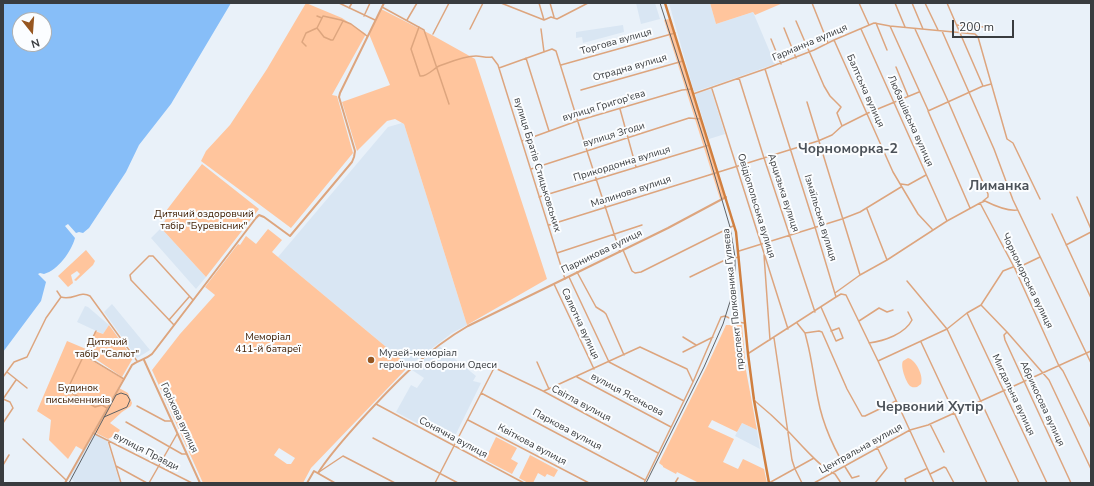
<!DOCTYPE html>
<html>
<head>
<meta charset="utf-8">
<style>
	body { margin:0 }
	#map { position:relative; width:1094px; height:486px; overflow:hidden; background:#e9f1f9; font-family:"Nunito Sans",sans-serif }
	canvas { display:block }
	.frame { position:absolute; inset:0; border:4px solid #393c3f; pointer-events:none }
	.north { position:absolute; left:12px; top:12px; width:40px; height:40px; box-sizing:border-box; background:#fbfdff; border:1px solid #adb0b2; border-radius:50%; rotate:163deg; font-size:11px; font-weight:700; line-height:16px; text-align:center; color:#393c3f }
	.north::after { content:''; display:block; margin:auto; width:14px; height:18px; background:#965620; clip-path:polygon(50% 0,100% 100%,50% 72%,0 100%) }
	.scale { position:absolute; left:952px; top:20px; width:62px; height:18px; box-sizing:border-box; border:2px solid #393c3f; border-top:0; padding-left:5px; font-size:12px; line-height:14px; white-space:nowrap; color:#393c3f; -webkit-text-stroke:3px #fbfdff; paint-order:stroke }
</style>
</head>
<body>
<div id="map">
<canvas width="1094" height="486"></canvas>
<div class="frame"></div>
<div class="north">N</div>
<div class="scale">200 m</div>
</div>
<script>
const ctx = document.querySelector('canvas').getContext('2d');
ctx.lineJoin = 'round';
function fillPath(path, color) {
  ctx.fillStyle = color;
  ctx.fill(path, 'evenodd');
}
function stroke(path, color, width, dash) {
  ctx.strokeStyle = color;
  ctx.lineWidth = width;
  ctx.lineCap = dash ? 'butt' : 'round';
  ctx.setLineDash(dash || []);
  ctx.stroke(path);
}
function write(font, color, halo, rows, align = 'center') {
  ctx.font = font + ' "Nunito Sans",sans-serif';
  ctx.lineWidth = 4;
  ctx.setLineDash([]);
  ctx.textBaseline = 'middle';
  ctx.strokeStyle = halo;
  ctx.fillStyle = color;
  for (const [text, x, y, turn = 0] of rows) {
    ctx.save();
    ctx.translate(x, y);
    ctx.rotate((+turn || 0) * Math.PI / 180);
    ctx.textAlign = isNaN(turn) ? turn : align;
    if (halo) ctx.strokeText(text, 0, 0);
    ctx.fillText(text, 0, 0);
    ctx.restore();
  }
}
fillPath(new Path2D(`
	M636,3h19l5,16 -19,5z
	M669,3h41l6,21 37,-12 22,52 -51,18 -30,10z
	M623,25l1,7 -41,11 -1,-6 -6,1v-6z
	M711,89l14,45 -16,5 -14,-45z
	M402,123l2,1 63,201 -15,8 -43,33 -131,-109 110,-130z
	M161,228l45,49 -10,12 -45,-51z
	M112,304l38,46 -13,8 -33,-46z
	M85,306l3,1 21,18 -6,9 -26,-12z
	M439,346l37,30 -3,5 8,2 -29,59 -56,-30 15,-27 6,3 7,-10 -12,-8z
	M742,423l15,7 3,19 -25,-13z
	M94,434l13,7 13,42h-45l-6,-7z`), '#d9e6f3');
fillPath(new Path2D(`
	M306,3l36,15 24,16 -34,61 5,1 16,57 -62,75 -90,-67 5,-10 24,-26 37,-56z
	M710,3h73l-28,12 -2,-3 -37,12z
	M381,9l51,26 43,24 72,220 -80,46 -63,-201 -9,-5 -8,2 -30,30 -15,-49 48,-17 -21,-51z
	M669,19l56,178 -5,2 -56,-179z
	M202,164l57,45 -53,68 -45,-49 7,-13 -2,-4z
	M268,229l14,11 -10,12 137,114 -98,102 -8,15h-100l-51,-113 28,-36 35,-39 -10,-8 33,-43 2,1 6,-9 10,8zM279,448l16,10 -4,6h-4l-13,-9z
	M86,250l9,11 -2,4 -17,16 -2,-1 6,-6 -3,-3 -6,4 2,8 -5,4 -10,-11z
	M109,325l24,33 -11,19 -35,-24 8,-22 8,3z
	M726,325h16l4,45 11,60 -15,-7 -5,9 -25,-12 -4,7 26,12 -11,23 15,7 5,-10 21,10 3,14h-68l-22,-11 -1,2 -13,-7v-1l-4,-3 48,-97z
	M67,341l19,8 -4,6 41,24 -40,71 -7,-4 -8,13 -19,-19 2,-20 -14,-9z
	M908,358c8,2 16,18 13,26l-4,3c-3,0 -4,1 -7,-1 -4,-4 -10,-20 -7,-25z
	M119,388l9,5 4,10 -1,3 -9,6 -12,11 10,7 -3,4 -9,5 -14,-7z
	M496,437l21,11 -6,11 7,4 -6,11 -27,-14z
	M530,455l28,15 -4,7 -7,-3 -2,3 -7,-4 -5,10h-5l-9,-5z`), '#ffc59d');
fillPath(new Path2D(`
	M3,3h228l-60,101 -32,41 -13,27 -37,56 -6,5 -4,-1 -3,1 -8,-9 -3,2 10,12c-4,14 -17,32 -31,36l-4,-1 -2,1 8,8 -5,19 -38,51zM20,20h24v24h-24z`), '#87bef8');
stroke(new Path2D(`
	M339,3l36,17
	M501,3l43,17
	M539,3l5,17
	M550,3l4,14
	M812,3l16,40
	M859,3l10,22
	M895,3l10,24
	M912,3l11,26
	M925,3l13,27
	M947,3l36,83 -55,25 42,97
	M382,7l42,23 25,74
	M349,8l3,-5
	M317,16l5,2 1,-2 18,4 10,4 16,12
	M364,16l6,-13
	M322,18l-5,10 7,9 7,3h2l10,-19
	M407,20l10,-17
	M544,20l7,-3 6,2 31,-16
	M796,21l28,65 6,10 11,11 -4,6 5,13
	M876,23l11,27
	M957,25l27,2
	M890,26l38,84
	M419,27l-8,22 9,27c7,1 13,-7 19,-10 11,-4 25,-10 37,-10 6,0 10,2 16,1l6,8 67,214
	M784,28l12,30
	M470,29l13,-26
	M541,29l3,23
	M861,29l86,192 -60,39
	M915,29l33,72 40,93v3l-5,4
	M942,31l52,118 19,51 78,163
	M433,34l16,-31
	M771,39l10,25
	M834,40l59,132 25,42 14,15
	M306,46l-4,-4 4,-9 11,-5
	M526,58l23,73
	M561,65l114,-32
	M896,67l12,29
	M499,68l53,-19 4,2 31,100 33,101
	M765,69l49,-19 20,-10 40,-17 16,3 85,8 3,3 29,102 6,4 27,56
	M739,78l25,80 51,154
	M984,86l7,-2
	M712,89l76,240
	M581,90l102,-29
	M693,94l72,-25 50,158 21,70
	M807,102l53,173 -25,18
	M620,109l16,58
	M522,141l55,-20 105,-31 10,-1
	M531,169l158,-51 12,1
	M901,184l7,1 18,-10
	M539,197l170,-52
	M1077,197l14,32
	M1017,210c-9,1 -24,-5 -32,-9l-5,2 35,66 44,97 4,5 28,57
	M1052,214l39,84
	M947,221l33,-18
	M549,225l269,-84 14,-6 10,-9 26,-13 51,-21
	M1066,245l25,-13
	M623,250l9,21 3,2 6,-1 92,-46
	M739,251l103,-32 18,-7 41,-25
	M557,253l85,-28
	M764,255l6,85
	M1015,269l25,-12
	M577,272l19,35 8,5 2,2 18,41
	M860,275l27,-15 -20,-51
	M569,277l40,85 75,39
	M690,277l35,-17 14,-3
	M907,281l40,48 72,154
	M554,284l40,85
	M57,291l4,6
	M61,297c12,4 19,-7 29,-1l47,65
	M981,305l26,27 42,48 42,89
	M821,307l15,34 7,-3 -4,-10 -8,3
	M967,313l80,170
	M169,320l20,-23
	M859,321l20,-13 8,4 6,-2
	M797,323l8,10 2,8c5,19 7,39 11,58 5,27 19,56 34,79l7,-2
	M174,325l-43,-45 -1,-5 19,-19h4l40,44
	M96,331l-12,24 40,24
	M1007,332l-3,3 1,5 66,143
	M805,333l14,-2 3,1 25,57 15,27h3l31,-15
	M683,337l13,8
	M774,338l18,122 3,9 7,14
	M921,342l66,141
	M869,343c15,-2 36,-9 43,-23l-4,-8
	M683,352l30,-15
	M749,353l87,-56 5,-3 5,1 32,66 56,122
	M84,355l-15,31 3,7 23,14 7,-2 5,3
	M878,361l69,-32 20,-16 14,-8 22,-34 10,-4
	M537,362l12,27
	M7,372l20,16
	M3,377l11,-15 13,-5 19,-39 15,-21
	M577,377l94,50
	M544,391l96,-44 47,22 6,13
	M481,393l164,87
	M3,399l7,3 3,6 -10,15
	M3,399l13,-19
	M755,401c11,9 22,19 32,29 10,10 36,41 48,44l6,9
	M376,404l148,79
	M137,406l28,15h7
	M468,420l121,63
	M126,422l56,32h4
	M930,424l14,28
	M93,433l99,50
	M373,438l85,45
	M23,439l43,41
	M108,440l13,43
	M3,465l6,-10
	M116,466l31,17
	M319,472l24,-16 52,27
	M930,474l14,-7 2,1 8,15
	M149,483l28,-49
	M435,483l58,-113 2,-2 48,23 115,62
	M644,483l49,-101 28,-65 4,-1 13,6 6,1
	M675,483l3,-5
	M769,483l45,-25
	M814,483l96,-53 18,-5 163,-74
	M875,483l12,-15 -10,-21
	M906,483l-1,-4 21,-10`), '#dda57e', 1.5);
stroke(new Path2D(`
	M144,360l56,123
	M318,473c12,-19 27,-35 42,-52 33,-36 66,-71 108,-95l200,-98 58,-31
	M65,483l67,-118c6,-5 13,-5 20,-11l104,-136 3,-3 5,2 26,19 62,-74 2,-5 1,-6 -16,-54 1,-4 44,-90
	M307,483l7,-12 21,12`), '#dda57e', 2);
stroke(new Path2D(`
	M665,3l71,229 12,122 6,46 15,83`), '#d07f3f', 2.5);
stroke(new Path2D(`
	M69,483l47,-88 5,-2 6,2 3,5 -3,7 -23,10
	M646,483l58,-116 19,-43 10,-32 2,-22v-13l-5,-30 -24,-81 -46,-143`), '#5e6266', 1);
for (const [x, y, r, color] of [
	[371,360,4,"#965620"]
]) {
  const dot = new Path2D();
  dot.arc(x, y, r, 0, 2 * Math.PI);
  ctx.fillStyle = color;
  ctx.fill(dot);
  stroke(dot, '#fbfdff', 1.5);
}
write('10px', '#393c3f', '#fbfdff', [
	["Торгова вулиця",616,42,-16],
	["Гарманна вулиця",810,43,-23],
	["Отрадна вулиця",630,68,-16],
	["Балтська вулиця",865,91,66],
	["вулиця Григор'єва",604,106,-17],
	["Любашівська вулиця",910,121,66],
	["вулиця Згоди",614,135,-17],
	["Прикордонна вулиця",622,164,-17],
	["вулиця Братів Стицьковських",537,165,73],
	["Малинова вулиця",631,192,-18],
	["Арцизька вулиця",783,193,72],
	["Овідіопольська вулиця",756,206,73],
	["Ізмаїльська вулиця",820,218,73],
	["Парникова вулиця",602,252,-26],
	["Чорноморська вулиця",1027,281,64],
	["проспект Полковника Гуляєва",734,299,-96],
	["Салютна вулиця",580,324,65],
	["вулиця Ясеньова",627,395,28],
	["Мигдальна вулиця",1013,395,65],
	["Світла вулиця",581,404,28],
	["Абрикосова вулиця",1042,404,65],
	["Горіхова вулиця",179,418,65],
	["Паркова вулиця",567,430,28],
	["Сонячна вулиця",453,438,28],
	["Квіткова вулиця",532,445,28],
	["Центральна вулиця",861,449,-29],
	["вулиця Правди",146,452,27]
]);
write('10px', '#402005', '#fbfdff', [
	["Дитячий оздоровчий",204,215],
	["табір \"Буревісник\"",204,227],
	["Меморіал",268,338],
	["411-й батареї",268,350],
	["Дитячий",107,343],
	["табір \"Салют\"",107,355],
	["Будинок",78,389],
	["письменників",78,401]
]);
write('10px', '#393c3f', '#fbfdff', [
	["Музей-меморіал",379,354],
	["героїчної оборони Одеси",379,366]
], 'left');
write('bold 14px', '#4c5259', '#fbfdff', [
	["Чорноморка-2",848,150],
	["Лиманка",999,187],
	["Червоний Хутір",930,408]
]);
</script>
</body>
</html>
